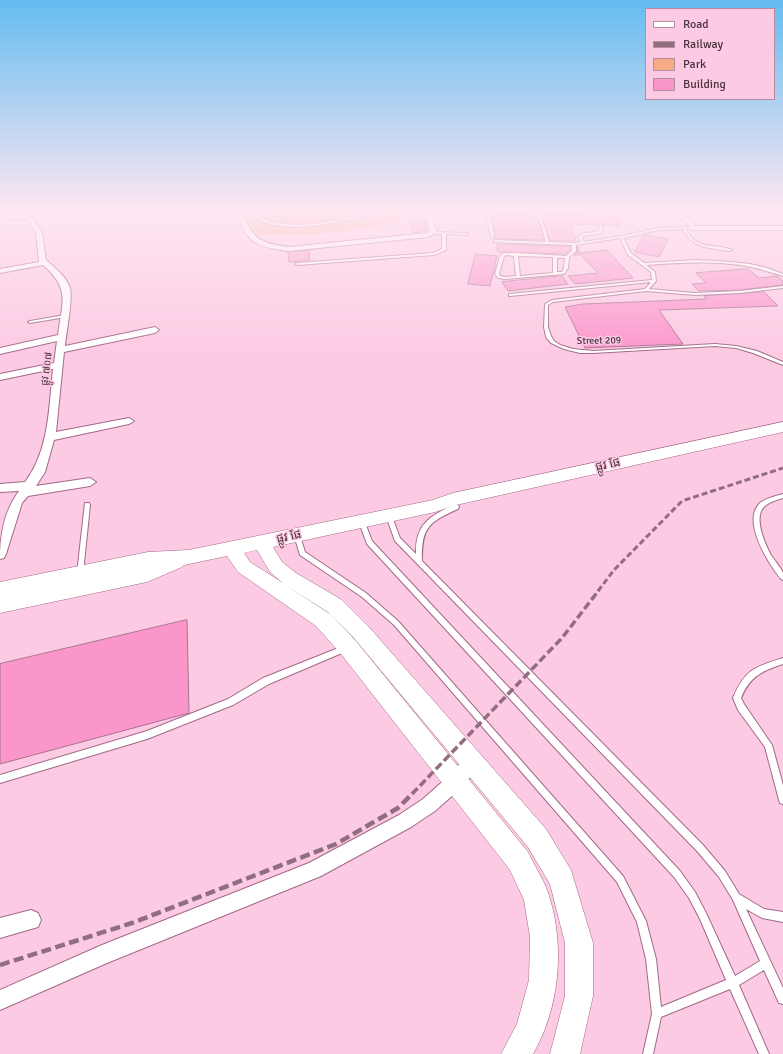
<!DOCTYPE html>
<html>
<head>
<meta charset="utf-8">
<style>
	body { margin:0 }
	#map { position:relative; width:783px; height:1054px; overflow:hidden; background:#fdcae3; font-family:Signika,sans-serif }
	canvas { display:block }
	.legend { position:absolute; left:645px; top:8px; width:130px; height:92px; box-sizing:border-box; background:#fdcae3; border:1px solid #b58da1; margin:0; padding:5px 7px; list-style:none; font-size:12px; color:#4a323e }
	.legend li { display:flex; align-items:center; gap:8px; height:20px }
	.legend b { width:20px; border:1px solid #b58da1 }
</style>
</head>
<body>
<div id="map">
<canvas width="783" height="1054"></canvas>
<ul class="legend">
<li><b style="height:5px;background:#fff"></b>Road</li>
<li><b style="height:5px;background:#906e7f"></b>Railway</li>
<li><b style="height:11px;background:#f6ab85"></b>Park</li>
<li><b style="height:11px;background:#fb96cb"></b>Building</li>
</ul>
</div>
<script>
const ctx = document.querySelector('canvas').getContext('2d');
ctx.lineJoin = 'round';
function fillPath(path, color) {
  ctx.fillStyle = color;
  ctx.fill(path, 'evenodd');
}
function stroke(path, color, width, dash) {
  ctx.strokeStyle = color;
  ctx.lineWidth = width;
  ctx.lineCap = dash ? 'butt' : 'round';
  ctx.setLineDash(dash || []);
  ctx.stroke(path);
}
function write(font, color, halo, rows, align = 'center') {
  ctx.font = font + ' Signika,"Noto Sans Khmer",sans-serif';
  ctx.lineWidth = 3;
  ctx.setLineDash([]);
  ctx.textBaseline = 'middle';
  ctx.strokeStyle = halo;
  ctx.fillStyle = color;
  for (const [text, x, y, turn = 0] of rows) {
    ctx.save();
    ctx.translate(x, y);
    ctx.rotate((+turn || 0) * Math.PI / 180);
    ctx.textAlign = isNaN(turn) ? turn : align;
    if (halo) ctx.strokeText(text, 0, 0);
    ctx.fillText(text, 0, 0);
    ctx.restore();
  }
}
fillPath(new Path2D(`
	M246,209h154l3,12 -68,12 -78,2 -7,-5z`), '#f6ab85');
const building = new Path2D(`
	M545,214l72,2 4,10 -17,-1 -2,-1 -4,1 -28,-1 6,17h-26l-8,-26z
	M493,215h38l7,4 6,21 -48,-1z
	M424,220l3,11 -14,2 -3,-12z
	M644,235l24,4 -9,18 -24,-5z
	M497,244l73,2v4l-4,4 -68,-2z
	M578,247l1,6 28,-3 26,28 -58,6 -7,-8 30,-3 -19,-20 1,2h-6l3,-3z
	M309,251l1,9 -21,2 -1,-10z
	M476,254l21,2 -7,30 -22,-2z
	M748,269l11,9 18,-2 6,5v4l-43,5 -41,1 -7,-7 14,-1 -10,-10z
	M562,276l6,8 -60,7 -6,-9z
	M764,292l14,14 -119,4 24,34 -98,4 -20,-41 18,-3 124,-5 -3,-3z
	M187,620l2,93 -189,51v-100z`);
fillPath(building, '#fb96cb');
stroke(building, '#a9718e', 1);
const lane = new Path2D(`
	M254,209h4l2,9c34,14 73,3 108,-5l1,-4h3l-1,5 -2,1c-30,7 -69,17 -99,9 -4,-1 -8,-3 -12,-4z
	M766,209l17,1v2l-15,-2z
	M489,211l43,1 9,4 8,26 25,1 7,-1 -3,-4 3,-4 18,-3v-5l2,-1 2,1 -1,7 -19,3 -1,2 2,4 37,-6 38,-8 34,-1h1v2h-8c10,22 29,14 46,21l-2,1c-19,-3 -38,-2 -47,-22l-24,1 -36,8 8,15 13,10 53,-3 35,2 18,2 17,4 16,6v2c-11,-3 -21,-7 -32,-9 -35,-7 -70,-4 -105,-2l9,7 1,9 -7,8 46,4 45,-2 43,-5v2l-43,5 -45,2 -49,-4 -93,11 -5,3v22l3,9 3,5 6,4 13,4 20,2 122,-7 21,2 21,5 26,11v3l-30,-12 -17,-5 -21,-2 -122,7h-13l-16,-4 -13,-6 -5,-6 -2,-10 1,-23 7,-4 93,-11 6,-7 -141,14h-1v-2l143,-14 -1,-8 -23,-17 -8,-17 -44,7v6l-7,6 -1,11 -4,6 -59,5 -7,-1 -3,-4 5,-18 4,-3h12l50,3 6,-5v-6l-78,-3v-2h1l51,2 -7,-24 -8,-4 -40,-1 -1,1 4,23 -3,1 -5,-24zM506,255l8,1 2,20 -11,1 -5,-1 -1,-2 5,-18zM518,256l35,1v16l-33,3zM557,258h8l-1,10 -2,4h-5z
	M433,232l33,1 2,1 -2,1 -20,-1v16l-12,5 -137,10 -2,-1 2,-1 136,-10 9,-4v-15h-8l-2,-1z
	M65,315l2,1 -1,1 -36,6 -2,-1 2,-1z
	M783,494v4c-6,2 -15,4 -20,10 -9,11 2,36 8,47 3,5 11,14 12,18 0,2 0,5 0,7l-2,-1c-12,-15 -40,-58 -21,-76 6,-5 16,-7 23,-9z
	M85,503h4l1,2 -7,68 -1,2 -2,1 -2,-1 -1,-2z
	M454,505h4l1,2 -1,2c-29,13 -37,18 -36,52l281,284 22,26 14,23 25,15 19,3v10l-21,-4 -16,-9 37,79v16l-4,-1 -15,-33 -25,15 30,69h-10l-29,-65 -69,28 -8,37h-10l9,-40 -6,-55 -9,-37 -20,-40 -223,-257 -32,-28 -62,-42 -6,-20 1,-2h4l6,19 61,41 32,28 225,255 23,45 10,38 5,48 65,-27 -26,-61 -11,-21 -15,-21 -307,-333 -8,-22 1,-2h4l8,21 308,330 15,21 11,21 29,63 25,-15 -27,-61 -14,-23 -22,-26 -302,-310 -9,-25 1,-2h4l9,24 16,16c-1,-29 13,-38 38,-49z
	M346,645l3,1 1,2 -1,2 -80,34 -36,21 -86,34 -147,44v-8l147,-44 81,-32 35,-21z
	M783,658v6c-21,7 -33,12 -42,34l3,6 28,41 11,40v19l-3,-1 -1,-3 -14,-53 -27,-37 -5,-12c12,-29 22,-31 50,-40z`);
const street = new Path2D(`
	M236,209h6c9,29 16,34 47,38l138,-14 3,-1 -6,-23h6l7,24 -9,4 -139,14c-33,-4 -45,-9 -53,-42z
	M674,209h6l15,17h88v4h-90z
	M0,213l32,4 10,16 4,27c9,8 20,16 24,28 3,11 -4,46 -5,58l90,-19 4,3 -4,3 -91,19 -8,80 73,-14 5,3 -5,3 -75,16 -9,32 -9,14 54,-8 6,4 -6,4 -62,10 -6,7 -16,51 -2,4 -4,1c0,-24 4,-48 19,-68l-19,1v-8l25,-2c24,-31 24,-75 28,-113l-53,11v-6l54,-11 3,-22 -57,13v-6l58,-13c4,-32 13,-46 -15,-70l-43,8v-4l39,-7 -3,-29 -8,-13 -28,-3z
	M472,754l6,2 2,6 -2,6 -16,19 -27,24 -24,16 -90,49 -214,87 -107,47v-20l102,-45 207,-82 90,-48 24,-16 27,-24 16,-19z
	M31,910l7,3 3,7 -3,7 -38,11v-20z`);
const secondary = new Path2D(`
	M783,422v10l-327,73 -21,7 -162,35 9,15 14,11 46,27 26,26 178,203 25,41 22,73v53l-13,58h-30l15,-58v-53l-15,-59 -22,-37 -174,-209 -26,-26 -43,-27 45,29 25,26 173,212c7,15 18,31 22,47 15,50 9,110 -17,155h-32l16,-30 12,-44 1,-43 -6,-37 -14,-30 -169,-216 -25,-28 -78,-54 -11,-16 -43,9 -2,2 -35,15 -147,31v-31l148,-30 41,-2 244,-50 20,-7zM257,550l13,22 13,11 -33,-21 -6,-9z`);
stroke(lane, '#a16986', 2);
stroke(street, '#a16986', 2);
stroke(secondary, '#a16986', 1);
fillPath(lane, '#fff');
fillPath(street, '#fff');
fillPath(secondary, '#fff');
stroke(new Path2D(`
	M598,591l16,-21 68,-69 101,-33`), '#906e7f', 3, [6, 3]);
stroke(new Path2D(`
	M412,794l150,-156 37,-48`), '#906e7f', 3.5, [8, 3.5]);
stroke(new Path2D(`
	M0,965l132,-42 204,-79 62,-36 15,-15`), '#906e7f', 4.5, [10, 4.5]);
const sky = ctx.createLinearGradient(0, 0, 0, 356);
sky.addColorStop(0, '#64bcf0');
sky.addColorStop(0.59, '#fee7f2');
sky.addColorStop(1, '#fee7f200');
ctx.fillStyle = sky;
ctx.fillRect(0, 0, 783, 356);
write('10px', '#4a323e', '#fdcae3', [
	["Street 209",599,341,-1],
	["ផ្លូវ ៧០៧",47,369,-83]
]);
write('12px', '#4a323e', '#fdcae3', [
	["ផ្លូវ ផែ",608,465,-12],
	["ផ្លូវ ផែ",289,537,-12]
]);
</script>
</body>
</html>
